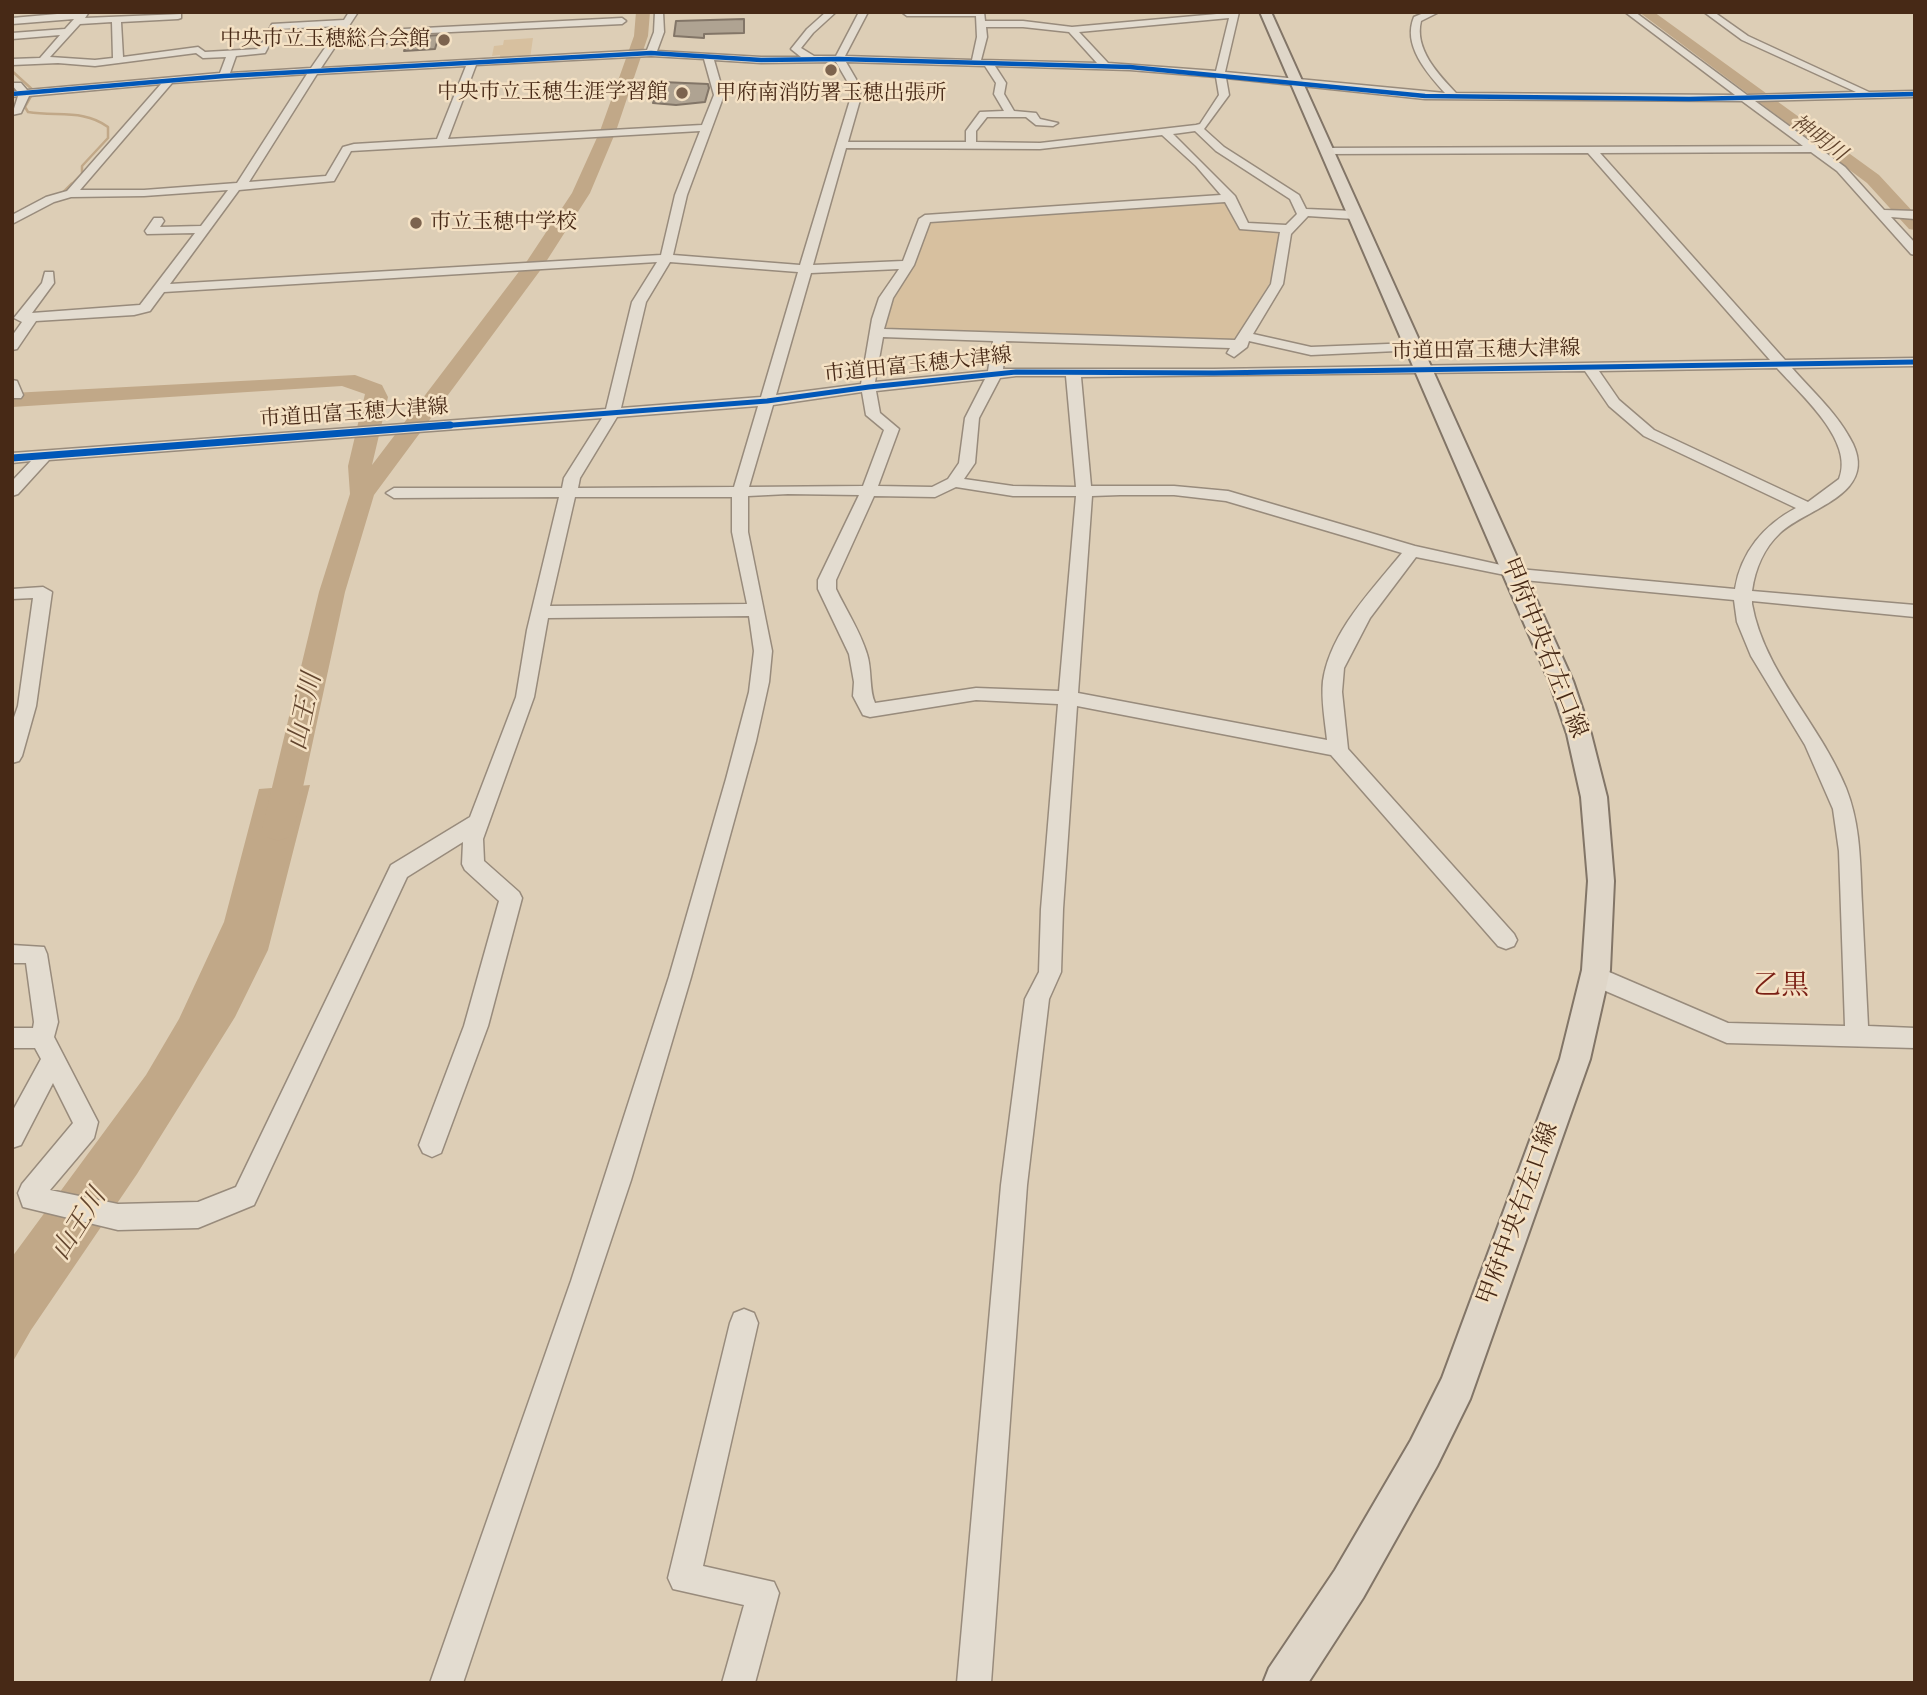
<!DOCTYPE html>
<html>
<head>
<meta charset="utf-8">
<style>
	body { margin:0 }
	#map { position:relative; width:1927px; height:1695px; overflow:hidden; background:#ddceb6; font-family:"Libre Bodoni",serif }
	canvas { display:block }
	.frame { position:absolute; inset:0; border:14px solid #472916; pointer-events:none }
</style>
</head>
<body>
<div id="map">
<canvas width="1927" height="1695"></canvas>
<div class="frame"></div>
</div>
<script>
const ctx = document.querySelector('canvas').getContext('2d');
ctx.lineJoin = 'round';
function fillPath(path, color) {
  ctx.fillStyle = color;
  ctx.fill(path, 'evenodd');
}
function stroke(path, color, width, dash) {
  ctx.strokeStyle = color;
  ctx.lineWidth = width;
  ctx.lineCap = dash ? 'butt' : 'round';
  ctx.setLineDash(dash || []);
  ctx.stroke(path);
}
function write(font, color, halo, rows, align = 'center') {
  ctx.font = font + ' "Libre Bodoni","Noto Serif JP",serif';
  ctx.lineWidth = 5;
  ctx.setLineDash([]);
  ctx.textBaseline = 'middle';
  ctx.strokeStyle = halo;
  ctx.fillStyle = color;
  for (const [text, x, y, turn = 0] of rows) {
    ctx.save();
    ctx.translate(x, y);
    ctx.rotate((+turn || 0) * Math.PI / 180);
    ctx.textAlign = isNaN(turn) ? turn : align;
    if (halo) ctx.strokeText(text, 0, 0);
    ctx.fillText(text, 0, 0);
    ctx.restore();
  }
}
fillPath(new Path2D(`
	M533,38l-3,21 -30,2v-6l-8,1 2,-10 9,-1 1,-5z
	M1223,201l6,2 11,25 38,3 3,3 -10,47 -33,56 -8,4 -339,-10 -8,-6c13,-36 36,-68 47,-105z`), '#d7c09f');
fillPath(new Path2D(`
	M310,785l-42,165 -33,67 -98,157 -106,156 -19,33v-106l134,-182 33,-56 45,-97 35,-133z`), '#c1a888');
stroke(new Path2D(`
	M12,71l22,20 -9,16 3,5c28,5 56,-3 80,15v11l-26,28v8l-11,11`), '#c1a888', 2.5);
stroke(new Path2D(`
	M64,192l8,-8`), '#c1a888', 3.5);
fillPath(new Path2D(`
	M636,12h14l-2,24 -32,95 -26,62 -48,75 -168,227 -29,97 -51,237 -5,8 -11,4 -11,-4 -5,-8 57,-237 31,-98 -2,-28 17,-72 -23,-8 -330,21v-14l343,-18 27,10 6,12 -16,68 155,-204 45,-68 28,-62 34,-95z
	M1639,12h15l225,163 36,39v16l-6,-1 -42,-46z`), '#c1a888');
const building = new Path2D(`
	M744,19v14l-40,1v4l-30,-2 2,-15z
	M439,35l-4,14 -31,2 5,-14z
	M662,82l46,2 1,4 -4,14 -29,3 -23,-2z`);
fillPath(building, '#afa392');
stroke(building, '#827567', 2);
const minor = new Path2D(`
	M80,12h9l-4,6 96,-4v4l-3,1 -57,3 2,35 75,-10 7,5 54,-3 13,-25 72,-4 5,-8h9l-19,29 58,-5 7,-7 218,-11 4,3 -4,3 -214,10 -7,8 -66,5 -14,21 326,-18 7,-18 1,-20h8l1,20 -7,19 104,6h40l-10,-8 16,-20 19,-17h10l-23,21 -12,15 13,8h22l23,-44h9l-23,44 127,4 5,-23 -1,-21h-69l-4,-3 81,-1 1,9h38l49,6 167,-15 -14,60 220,21c-18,-20 -43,-48 -31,-76l12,-5h13l-18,9c-7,28 17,53 35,72l279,2 -110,-83h10l112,83 109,-3 -114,-52 -38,-28h10l34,24 121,56 46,-1v6l-160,4 90,66 39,43 31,1v8l-24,-2 24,26v12l-4,-1 -74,-83 -26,-19 -211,1 185,207 130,-2v8l-123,2c21,24 47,47 61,76 24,51 -46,64 -73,89 -16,15 -25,36 -28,58l163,14v12l-163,-16v3c12,68 68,120 94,184 15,38 14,76 16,116 2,41 4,82 6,122l47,2v20l-188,-5 -140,-60 -3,-7 3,-7 8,-3 133,57 117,3 -6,-175 -6,-42 -28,-64 -54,-89 -14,-34 -3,-22 -221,-21 -8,-4 -89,-18 -46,61 -26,50 -2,24 6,57 166,185 3,6 -3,6 -8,3 -8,-3 -167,-191 -254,-49 -14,203 -2,63 -12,27 -22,186 -36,498h-34l44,-498 24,-186 14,-27 2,-63 17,-205 -82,-4 -106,17 -7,-2 -10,-19 1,-14 -5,-28 -31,-65v-9l41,-85 -71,-1 -40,2v36l24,119 -3,31 -13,59 -65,236 -60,203 -168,503h-33l141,-402 98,-304 57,-198 23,-87 5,-41 -5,-35 -201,2 -14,79 -51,142 1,22 35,31 3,6 -34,128 -47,127 -9,4 -9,-4 -4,-8 45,-119 35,-125 -34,-31 -3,-6 1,-22 -56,35 -153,328 -56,23 -80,2 -95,-23 -5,-14 4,-9 51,-61 -20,-40 -32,62 -9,3v-36l29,-53 -6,-11h-23v-20h21l1,-6 -8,-59h-14v-18l32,2 3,7 11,68 -4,15 44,85 -4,16 -44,52 68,14 80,-2 38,-15 155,-322 79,-48 46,-120 11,-67 32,-133 -165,1 -8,-5 8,-5h168l2,-10 38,-60 -553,42 -31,34 -6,2v-15l19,-20 -19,2v-10l594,-44 26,-107 25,-40 -493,30 -14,19 -16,4 -98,6 -19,28 -5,1v-14l10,-14 -8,-4 28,-35 3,-11h8l1,11 -22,30 108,-8 55,-72 -48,1 -2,-3 9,-13h8l2,3 -4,6 41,-1 27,-36 -84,6 -73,1 -17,5 -42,22v-9l34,-18 21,-6 94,-107 -132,12 -8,17 -9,2 6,-19 -6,1v-6h5l-5,-6 1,-2h8l6,7 193,-17 6,-16 -23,1 -7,-5 -101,13 -37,-3 -46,2v-6l28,-1 20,-23 -48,4v-6l53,-4 9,-10 -62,5v-6zM1229,18l-13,53 -108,-8 -29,-31zM112,22l1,36 -18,2 -45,-3 30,-33zM340,26l-29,42 -81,5 6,-17 29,-3 13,-24zM986,27h37l46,5 28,31 -116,-3 6,-23zM651,56l53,3 10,36 -12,30 -254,14 28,-74zM714,60l47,3 75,-1 14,24v14l-50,165 -127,-10 14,-60 37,-100zM846,62l139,4 11,17 -2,11 10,17 -24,1 -14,19v11h-118l12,-42v-14zM466,66l-29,73 -83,5 -11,3 -17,29 -77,6 68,-108zM995,66l135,4 86,7 3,18 -19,29 -4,1 -156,18 -64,-1v-11l11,-14h39l10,8 17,1 5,-3 -18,-4 -4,-6 -22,-2 -10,-17 2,-11zM307,74l-70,109 -93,7h-64l92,-107zM1226,78l199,21 317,2 61,45 -477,2 -5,3 5,3 262,-1 182,207 -556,9h-211l3,-28 224,7 -3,5 7,4 13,-10 2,-6 62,14 107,-5v-6l-5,-1 -102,4 -58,-13 30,-50 8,-50 17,-18 46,3 6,-4 -6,-4 -48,-2 -7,-14 -75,-48 -20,-18 25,-34zM700,131l-25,64 -14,60 -491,29 69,-94 95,-9 17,-30zM1195,131l21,20 74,48 7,15 -11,11 -38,-2 -13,-27 -62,-62zM1162,135l34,31 25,29 -296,20 -6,4 -16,42 -90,4 33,-117 194,1zM1225,202l15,27 40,3 -9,52 -36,56 -351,-11 9,-31 21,-33 16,-43zM670,262l128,10 -37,125 -140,11 25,-106zM899,269l-20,29 -7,21 -11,65 -85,11 35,-122zM883,337l110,4 -5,30 -113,11zM1777,368c23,26 78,73 62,111l-31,23 -154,-72 -35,-30 -20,-29zM1585,371l24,35 35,30 152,72c-32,17 -55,44 -61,81l-216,-20 -104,-23 -187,-55 -54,-5h-83l-10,-109zM1016,376h50l10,111 -63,-1 -49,-7 11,-16 4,-45 21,-40zM985,379l-20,39 -6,45 -11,16 -16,8 -54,-1 21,-57 -19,-16 -4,-22zM862,392l4,23 18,15 -21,56 -114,1 24,-82zM758,406l-24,81 -156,1 2,-10 37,-61zM956,487l57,9h63l-17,195 -83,-3 -101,15c-6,-12 -3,-34 -8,-49 -7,-23 -21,-44 -31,-65v-9l38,-84 61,1zM1120,495h54l52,6 176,52c-30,37 -72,79 -79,128 -2,19 2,40 4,59l-249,-47 14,-197zM575,497h157v35l15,72 -197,2z
	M12,380l5,1 6,14 -2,3h-9z
	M43,587l9,5 -16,114 -14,50 -3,5 -7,2v-40l6,-17 15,-108 -21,1v-10z
	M744,1309l10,4 4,10 -55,243 71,16 5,11 -24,90h-33l22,-78 -71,-16 -5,-11 62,-255 4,-10z`);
const major = new Path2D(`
	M1260,12h11l302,669 18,53 16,63 7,84 -4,89 -20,89 -120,340 -33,67 -74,132 -55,85h-45l6,-15 66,-98 76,-130 31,-62 118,-319 22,-89 6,-89 -7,-84 -14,-63 -18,-53z`);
stroke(minor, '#988b7c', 3);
stroke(major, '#827567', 4);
fillPath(minor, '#e3dcd0');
fillPath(major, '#dfd6c8');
stroke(new Path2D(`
	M12,94l212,-18 427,-23 110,7 78,-1 291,8 295,29 264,3 226,-5`), '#0057b8', 4.5);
stroke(new Path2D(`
	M427,427l340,-26 102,-14 147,-15 198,1 701,-11`), '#0057b8', 5);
stroke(new Path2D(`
	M12,458l438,-33`), '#0057b8', 7);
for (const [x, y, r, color] of [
	[444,40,7,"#7c634e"],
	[831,70,7,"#7c634e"],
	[682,93,7,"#7c634e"],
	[416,223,7,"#7c634e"]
]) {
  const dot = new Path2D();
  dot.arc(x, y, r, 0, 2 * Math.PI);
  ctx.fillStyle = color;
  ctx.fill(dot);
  stroke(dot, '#f4e1c4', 2.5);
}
write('21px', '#472916', '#f4e1c4', [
	["中央市立玉穂総合会館",430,40],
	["中央市立玉穂生涯学習館",668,93],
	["甲府南消防署玉穂出張所",831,94,"center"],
	["市立玉穂中学校",430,223,"left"]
], 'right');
write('italic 21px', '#62452e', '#f4e1c4', [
	["神明川",1818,139,36]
]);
write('21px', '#472916', '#f4e1c4', [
	["市道田富玉穂大津線",1486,351,-1],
	["市道田富玉穂大津線",918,366,-6],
	["市道田富玉穂大津線",354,414,-4]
]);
write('24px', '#472916', '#f4e1c4', [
	["甲府中央右左口線",1543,648,68],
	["甲府中央右左口線",1519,1214,-70]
]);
write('italic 26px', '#62452e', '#f4e1c4', [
	["山王川",306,712,-78],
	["山王川",80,1225,-58]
]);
write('28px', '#7a1f14', '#f4e1c4', [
	["乙黒",1781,987]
]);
</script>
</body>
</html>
